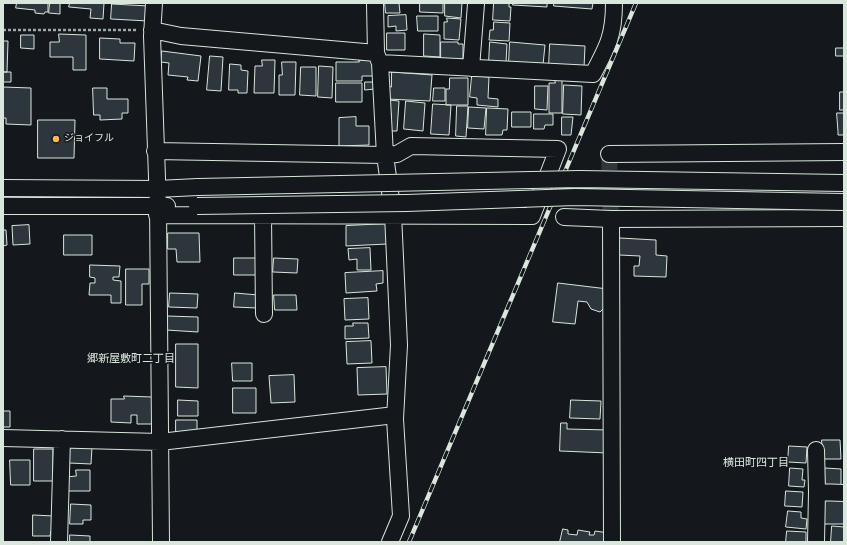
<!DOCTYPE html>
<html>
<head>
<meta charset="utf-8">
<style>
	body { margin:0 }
	#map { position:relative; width:847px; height:545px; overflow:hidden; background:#14181c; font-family:"Source Sans 3",sans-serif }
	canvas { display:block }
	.frame { position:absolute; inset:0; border:4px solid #d8e6dc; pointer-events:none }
</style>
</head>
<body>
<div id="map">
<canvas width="847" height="545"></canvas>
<div class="frame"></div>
</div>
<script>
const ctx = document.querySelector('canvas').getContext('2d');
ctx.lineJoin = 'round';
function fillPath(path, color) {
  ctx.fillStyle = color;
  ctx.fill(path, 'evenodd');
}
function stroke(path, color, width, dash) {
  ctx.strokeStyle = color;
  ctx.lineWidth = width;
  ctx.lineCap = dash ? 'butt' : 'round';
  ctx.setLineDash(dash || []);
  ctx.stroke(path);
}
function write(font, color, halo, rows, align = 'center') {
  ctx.font = font + ' "Source Sans 3","Noto Sans JP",sans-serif';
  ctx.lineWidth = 3;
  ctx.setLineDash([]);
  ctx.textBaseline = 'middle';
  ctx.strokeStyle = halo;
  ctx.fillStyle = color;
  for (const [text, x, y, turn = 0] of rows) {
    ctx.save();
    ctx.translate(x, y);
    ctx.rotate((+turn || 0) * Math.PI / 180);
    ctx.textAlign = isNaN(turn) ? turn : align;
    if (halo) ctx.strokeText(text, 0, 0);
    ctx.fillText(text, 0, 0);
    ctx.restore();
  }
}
const building = new Path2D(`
	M17,3h31v9h-3l-1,2 -9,-1v-3l-19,-2z
	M50,3h10v11l-11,-1z
	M70,3h34l-1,16 -13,-1 1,-9 -22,-2z
	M385,3h14l1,10h-14z
	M420,3h23v10l-23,-1z
	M445,3h17l-1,15 -16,-2z
	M494,3h15v4h2l-1,14 -17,-1z
	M513,3h34v4l-34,-2z
	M554,3h39l-1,6 -38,-3z
	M112,4l37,2 -1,15 -37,-2z
	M406,15l1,15 -11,1v-5l-8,1v-11z
	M417,16h21v15h-20z
	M447,18l14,1 -2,21 -15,-1v-17h3z
	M494,22l16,1 -1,18 -20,-1 1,-10h3z
	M387,33h18v17h-18z
	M59,34l27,1v35h-13v-13h-23v-15h9z
	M424,34l16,1v22l-16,-1z
	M21,35h13v14l-13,-1z
	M100,38l20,1v4h15l-1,18 -34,-2z
	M3,41h5l-1,31h-4z
	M441,42h17v2h5v15l-22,1z
	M490,42l17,2 -1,19 -17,-1z
	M510,42l35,3 -2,20 -34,-3z
	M550,44l35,2 -1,22 -35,-2z
	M836,48h8v8h-8z
	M162,51l39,5 -3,25 -11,-1 1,-3 -20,-2 1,-12 -8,-1z
	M210,56l13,1 -2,34 -14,-1z
	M262,60h13l-1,33h-20l1,-27h7z
	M359,60h15v16h-12v5h-26v-19h23z
	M282,62h14l-1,33h-16v-20h3z
	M230,64l11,1v5l7,1 -1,22h-9v-3h-9z
	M319,66l14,1 -1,31 -14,-1z
	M301,67h15v29l-16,-1z
	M3,72h8v10h-8z
	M392,72l40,3 -2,26 -43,-2 1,-13 3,1z
	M472,76l17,1 -1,21 10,1v8l-21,-2v-7l-7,-1z
	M450,78h18v27h-22v-16h3z
	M555,80h7v33h-13v-30h6z
	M365,82h9l1,7 -10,1z
	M336,83h26v19h-26z
	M564,85l18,1 -1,29 -18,-1z
	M535,86h13l-1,24 -12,-1z
	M3,87l28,1v37l-25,-1v-6h-3z
	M93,88h14v11h21v14h-6v6l-22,1v-5h-6z
	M434,88h11v13h-12z
	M840,92h4v18h-4z
	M389,100l10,1 -2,30h-7l1,-18h-3z
	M406,101l19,2 -2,28 -19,-2z
	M433,104l18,1 -2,30 -18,-1z
	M457,106h11l-2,31 -10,-1z
	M469,107l17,1 -2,21 -16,-1z
	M487,108l21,1 -1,21h-4l-1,5h-16z
	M512,112h19v15h-19z
	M837,113h7v22h-6v-3z
	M534,114h19v11h-8l-1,4h-10z
	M356,117v9h13v19l-30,1v-28z
	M562,117h11l-2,18h-9z
	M38,120h37l-1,38h-36z
	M386,224l1,20 -41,2v-20z
	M29,225l1,19 -17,1 -1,-19z
	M3,230h3l1,15 -4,1z
	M168,233h31l1,29h-23l-1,-13h-8z
	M64,235h28v20h-28z
	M620,238l36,2v15l11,1 -1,21 -32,-1v-10h5l1,-10 -21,-1z
	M370,248l1,22h-14v-11l-8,1 -1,-11z
	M234,258h24v17h-24z
	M274,258l24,1 -1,14 -24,-1z
	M90,265l30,1 -1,11h-6v3l8,1v22h-10v-8h-22l1,-12h5v-5l-5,-1z
	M126,269h23v15h-7v21h-16z
	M383,271v12l-7,1 1,7 -31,2 -1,-20z
	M558,283l50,6 -3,18 -5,5 -9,-3 -4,-7 -9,-1 -3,23 -22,-2z
	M170,293l28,1 -1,14 -28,-1z
	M235,293l23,2 -1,13 -23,-1z
	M274,295h22l1,15h-22z
	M368,298l1,21 -24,1 -1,-21z
	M167,316l31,1v15l-32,-2z
	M353,323h15l1,15 -24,1v-13h8z
	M371,341l1,22 -25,1 -1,-22z
	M176,344h22v44l-22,-1z
	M232,363h20v18h-19z
	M386,367l1,27 -29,1 -1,-27z
	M294,375l1,27 -24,1 -2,-27z
	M233,388h23v25h-23z
	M124,396l28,1v27h-15v-9h-6v8l-20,-1v-23h13z
	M178,400l20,1v15h-20z
	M571,400l30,1 -1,18 -30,-1z
	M3,411h7v16h-7z
	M176,420h21v14h-21z
	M561,423h6v6l42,1 -1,23 -48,-2z
	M822,440h18l1,19h-18z
	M789,446l18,1 -1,16 -18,-1z
	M70,447h22l-1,17 -22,-1z
	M34,449h19v32h-19z
	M10,460h20v25h-19z
	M790,468l13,1 -1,11h3l-1,7 -15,-1z
	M825,468l16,1v17h-16z
	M76,470h14v21h-24v-14l10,-1z
	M786,491l17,1 -1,15 -17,-1z
	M822,496l22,1v27h-22z
	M71,504l20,1v15h-8v4h-13z
	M788,511l13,1v6l6,1 -1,10 -20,-2z
	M33,515l21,1v15h-3l-1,5h-17z
	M832,526l12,1v15h-13z
	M563,529l5,1v4l9,1 1,-5 12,2 -1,3h5l1,-4 14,2 -1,9h-48z
	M787,531l19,1v10h-20z
	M70,535l20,1v6h-20z`);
fillPath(building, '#2c363c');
stroke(building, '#d8e6dc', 1);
stroke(new Path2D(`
	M609,154l2,65`), '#313739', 16, [16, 8]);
const minor = new Path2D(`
	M154,3l-2,33 6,170 3,336
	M375,3l1,50 4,10 5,92 8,59 6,131 -4,74 6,97 -11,26
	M152,30l29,6 195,17
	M380,63l213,11c15,-28 21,-39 21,-71
	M471,68l5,-64
	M155,151l230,4 12,-1 14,-8 147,3 -26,67 -375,-1
	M609,154l235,-2
	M3,188l154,1 41,-2
	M3,206h164
	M263,215l1,99
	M564,217l47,2 1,323
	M611,219l233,-1
	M3,438l157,4 235,-27
	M816,450l1,42
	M59,542l3,-103
	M816,542l1,-50 27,1`);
stroke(minor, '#d8e6dc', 18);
stroke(new Path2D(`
	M3,30h135`), '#9da8a2', 2.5, [3, 2]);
stroke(minor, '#14181c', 16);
const rail = new Path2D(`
	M409,542l227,-539`);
stroke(rail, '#d8e6dc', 4.5);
stroke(rail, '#14181c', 3, [9]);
const minorBridge = new Path2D(`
	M198,187l381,-8 265,4
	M197,206l209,-3 169,-6 269,5`);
stroke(minorBridge, '#d8e6dc', 18, []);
stroke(minorBridge, '#14181c', 16);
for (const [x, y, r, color] of [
	[56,139,4,"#ffb74d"]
]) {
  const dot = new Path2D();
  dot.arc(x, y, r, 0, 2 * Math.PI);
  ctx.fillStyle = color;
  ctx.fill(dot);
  stroke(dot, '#14181c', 1.5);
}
write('10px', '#d8e6dc', '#14181c', [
	["ジョイフル",64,139]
], 'left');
write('11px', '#d8e6dc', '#14181c', [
	["郷新屋敷町二丁目",131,360],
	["横田町四丁目",756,464]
]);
</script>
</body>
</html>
